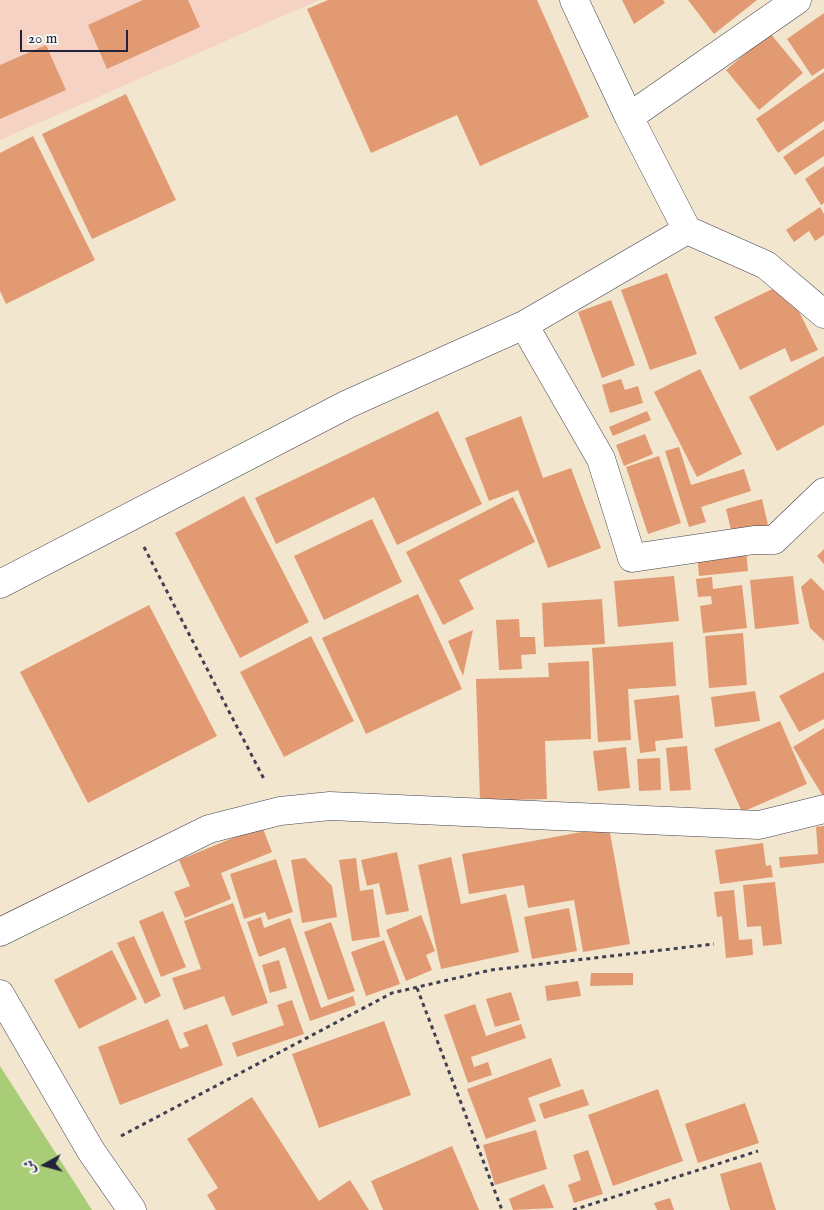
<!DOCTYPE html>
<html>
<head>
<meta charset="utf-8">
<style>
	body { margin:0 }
	#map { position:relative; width:824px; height:1210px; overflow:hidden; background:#f2e6cf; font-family:"IM FELL English",Amiri,serif }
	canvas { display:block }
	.north { position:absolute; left:20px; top:1140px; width:50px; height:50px; -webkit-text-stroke:4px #f6f6f2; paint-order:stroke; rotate:263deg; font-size:14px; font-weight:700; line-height:20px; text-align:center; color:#22223b }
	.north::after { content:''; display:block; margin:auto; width:18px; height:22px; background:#22223b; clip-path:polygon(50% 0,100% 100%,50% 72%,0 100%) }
	.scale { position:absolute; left:20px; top:30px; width:108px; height:22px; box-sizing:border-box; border:2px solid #22223b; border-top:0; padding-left:6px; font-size:15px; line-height:18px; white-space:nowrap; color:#22223b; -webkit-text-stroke:4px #f6f6f2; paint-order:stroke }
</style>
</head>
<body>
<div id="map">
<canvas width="824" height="1210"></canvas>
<div class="north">ش</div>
<div class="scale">20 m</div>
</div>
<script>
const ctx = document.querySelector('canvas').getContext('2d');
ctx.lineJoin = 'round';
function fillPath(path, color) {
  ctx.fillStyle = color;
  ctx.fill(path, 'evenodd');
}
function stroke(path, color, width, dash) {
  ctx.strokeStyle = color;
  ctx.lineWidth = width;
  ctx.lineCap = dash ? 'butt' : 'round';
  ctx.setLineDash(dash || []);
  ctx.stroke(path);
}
fillPath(new Path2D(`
	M0,0h319l-319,140z`), '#f6d2c5');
fillPath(new Path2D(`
	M0,1066l92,144h-92z`), '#a9cd76');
fillPath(new Path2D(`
	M143,0h45l12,27 -93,42 -19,-44z
	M328,0h209l52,117 -109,49 -23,-51 -86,38 -64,-144z
	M622,0h41l2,3 -31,21z
	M688,0h69l-43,34z
	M824,13v55l-12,8 -25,-37z
	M770,33l33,40 -44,37 -33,-40z
	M46,45l20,45 -66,29v-54z
	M824,72v49l-46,32 -22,-34z
	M126,94l50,106 -84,39 -50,-105z
	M824,129v27l-29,19 -12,-18z
	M33,136l62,124 -89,44 -6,-13v-138z
	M824,166v37l-3,2 -16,-26z
	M820,207l4,7v21l-9,6 -6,-10 -15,11 -8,-12z
	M667,273l30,81 -47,16 -29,-80z
	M785,283l33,67 -27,12 -6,-14 -45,22 -26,-53z
	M611,300l24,65 -33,13 -24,-66z
	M824,356v69l-47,26 -28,-54z
	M700,369l42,85 -45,23 -43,-85z
	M621,379l4,11 13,-4 5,17 -33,10 -8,-28z
	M438,411l44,93 -85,41 -23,-48 -98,47 -21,-46z
	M647,411l4,9 -38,16 -4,-9z
	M521,416l22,62 28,-10 30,80 -53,20 -30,-78 -29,11 -24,-63z
	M645,434l8,20 -29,12 -8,-21z
	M679,447l12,38 53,-16 7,22 -50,16 5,15 -17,5 -24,-76z
	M659,456l22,67 -33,11 -22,-67z
	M244,496l65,126 -69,36 -65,-125z
	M513,497l22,45 -76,38 15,29 -31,16 -37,-73z
	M762,499l6,26 -36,9 -6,-25z
	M372,519l30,63 -78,38 -30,-64z
	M824,549v15l-7,-8z
	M746,550l2,21 -49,5 -2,-22z
	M674,576l5,45 -61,6 -4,-46z
	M793,576l6,48 -44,5 -5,-49z
	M712,577l1,12 29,-4 5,43 -44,5 -3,-27 12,-2 -1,-8 -13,1 -2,-18z
	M811,578l13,13v50l-14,-13 -9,-41z
	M418,594l44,95 -96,45 -44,-96z
	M602,599l3,45 -61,3 -2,-44z
	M149,605l68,131 -129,67 -68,-131z
	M519,619l1,18h15l1,17 -15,1 1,14 -23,1 -3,-50z
	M473,630l-10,46 -15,-35z
	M743,633l4,52 -38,3 -4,-52z
	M311,636l43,85 -70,36 -44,-85z
	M673,642l3,44 -48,3 3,51 -33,2 -6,-94z
	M589,661l2,78 -46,2 2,58 -67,2 -4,-122 73,-2 -1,-14z
	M824,672v47l-25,13 -20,-36z
	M755,691l5,30 -45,6 -4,-30z
	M679,695l4,43 -28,3 1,10 -16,2 -6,-53z
	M780,721l27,63 -65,28 -28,-63z
	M824,728v70l-31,-51z
	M687,746l4,44 -21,1 -4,-43z
	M626,747l4,41 -32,3 -5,-40z
	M660,758l1,32 -22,1 -2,-32z
	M262,826l10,26 -51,21 10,26 -46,19 -11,-26 16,-6 -11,-26z
	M824,826v37l-44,5 -1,-11 39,-3 -2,-27z
	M609,827l21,117 -47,8 -9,-52 -46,8 -4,-23 -55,9 -7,-40z
	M763,843l3,23 5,-1 2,12 -53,7 -5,-34z
	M397,852l12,59 -23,4 -7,-32 -12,3 -6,-26z
	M451,857l10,47 45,-10 13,58 -78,17 -23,-104z
	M305,858l27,28 5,31 -35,6 -11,-63z
	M356,858l4,33 13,-2 7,48 -28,4 -13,-81z
	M276,859l17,53 -25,8 -3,-8 -21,7 -14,-45z
	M775,882l7,62 -19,2 -2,-20 -14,1 -4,-42z
	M734,890l5,50 13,-1 1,16 -27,3 -4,-42 -5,1 -3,-25z
	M233,903l35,100 -36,13 -8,-20 -40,14 -12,-32 29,-9 -17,-48z
	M569,908l8,43 -45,8 -8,-42z
	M163,911l23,56 -25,10 -22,-56z
	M421,915l14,36 -9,4 6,15 -26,11 -20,-51z
	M261,917l3,11 26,-10 31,90 32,-12 3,9 -46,16 -25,-74 -26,10 -12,-35z
	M331,922l24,69 -27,9 -24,-68z
	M134,936l27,60 -16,8 -28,-61z
	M384,940l16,44 -34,12 -15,-44z
	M112,950l25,49 -58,30 -25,-49z
	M279,960l8,28 -17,5 -8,-28z
	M591,973h42v12l-43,1z
	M578,981l3,15 -34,5 -2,-15z
	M511,992l9,28 -25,7 -9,-28z
	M292,1000l12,34 -67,23 -5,-14 52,-18 -7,-20z
	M475,1004l11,32 35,-12 5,14 -55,19 3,10 14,-5 4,13 -24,8 -24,-68z
	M168,1019l12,30 9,-3 -6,-13 24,-9 16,41 -103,40 -22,-58z
	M384,1021l27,74 -92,33 -27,-74z
	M551,1058l10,28 -33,12 8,23 -50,18 -19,-50z
	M583,1089l6,16 -45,14 -5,-15z
	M658,1089l25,72 -70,25 -25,-71z
	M252,1097l67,104 31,-21 19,30h-153l-9,-15 11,-7 -31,-49z
	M745,1103l14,40 -61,20 -13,-39z
	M536,1130l11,39 -52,16 -12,-40z
	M452,1146l27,64h-96l-12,-29z
	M588,1150l15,44 -29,9 -6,-18 13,-5 -8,-25z
	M761,1162l15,48h-46l-10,-36z
	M544,1184l10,24 -41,2 -4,-11z
	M670,1198l4,12h-17l-3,-7z`), '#e29a72');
const minor = new Path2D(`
	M574,0l55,117
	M687,230l79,35 58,49
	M524,325l77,134 31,99 122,-18h20l50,-48
	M0,584l348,-180 176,-79 163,-95 -58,-113 168,-117
	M0,932l209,-103 71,-18 50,-5 429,19 65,-16
	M0,994l91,157 41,59`);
stroke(minor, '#413f51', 29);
stroke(new Path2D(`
	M144,547l121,234
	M417,988l85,222
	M121,1136l271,-143 99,-23 223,-26
	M573,1210l185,-59`), '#413f51', 3, [4, 4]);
stroke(minor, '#fff', 28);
</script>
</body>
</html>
